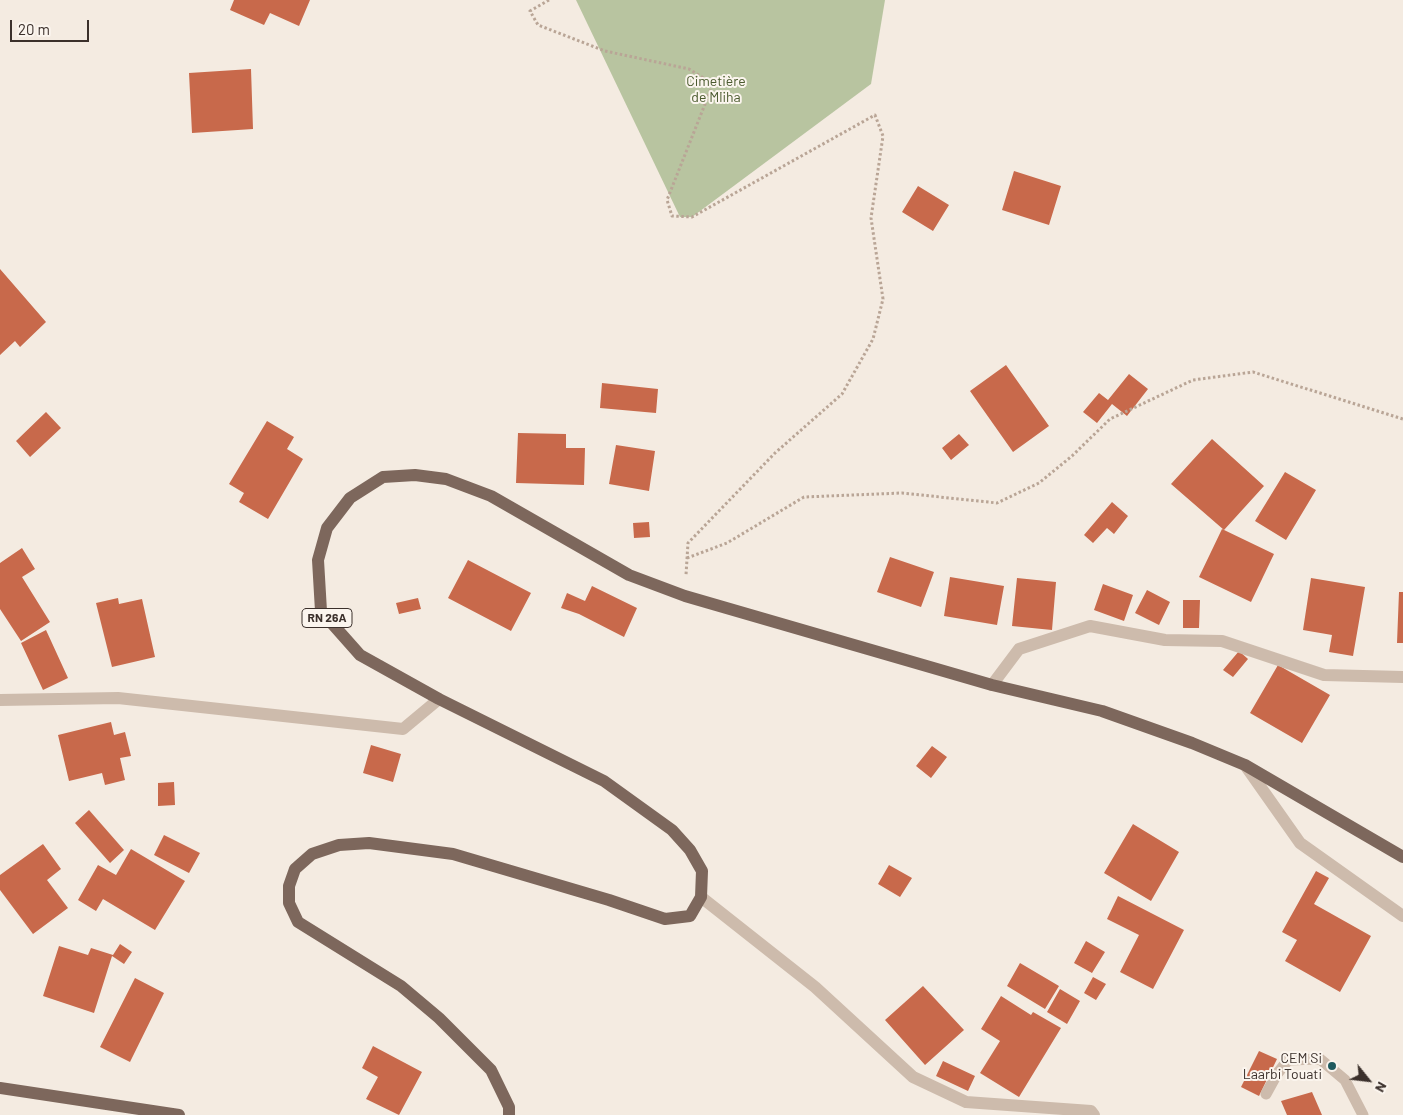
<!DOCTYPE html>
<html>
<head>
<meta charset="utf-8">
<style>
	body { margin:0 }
	#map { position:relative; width:1403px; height:1115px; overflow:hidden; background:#f4ebe1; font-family:Barlow,sans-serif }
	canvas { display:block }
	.north { position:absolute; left:1343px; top:1055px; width:50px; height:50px; -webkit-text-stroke:4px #fbf5ee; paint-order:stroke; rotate:119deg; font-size:14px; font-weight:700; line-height:20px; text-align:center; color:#3b302b }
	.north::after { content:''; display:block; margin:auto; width:18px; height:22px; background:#3b302b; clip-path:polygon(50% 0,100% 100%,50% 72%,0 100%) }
	.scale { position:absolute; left:10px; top:20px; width:79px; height:22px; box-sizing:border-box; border:2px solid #3b302b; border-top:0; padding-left:6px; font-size:15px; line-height:18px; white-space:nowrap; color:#3b302b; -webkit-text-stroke:4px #fbf5ee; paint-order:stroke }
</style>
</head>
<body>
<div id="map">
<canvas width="1403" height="1115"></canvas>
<div class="north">N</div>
<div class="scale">20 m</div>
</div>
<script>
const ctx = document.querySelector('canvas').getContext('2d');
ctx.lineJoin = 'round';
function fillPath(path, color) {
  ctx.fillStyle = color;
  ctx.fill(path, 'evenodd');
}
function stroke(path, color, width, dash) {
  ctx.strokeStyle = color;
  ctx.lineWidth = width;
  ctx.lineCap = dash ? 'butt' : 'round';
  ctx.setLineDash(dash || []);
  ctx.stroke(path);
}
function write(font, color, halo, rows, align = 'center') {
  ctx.font = font + ' Barlow,sans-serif';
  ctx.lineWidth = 4;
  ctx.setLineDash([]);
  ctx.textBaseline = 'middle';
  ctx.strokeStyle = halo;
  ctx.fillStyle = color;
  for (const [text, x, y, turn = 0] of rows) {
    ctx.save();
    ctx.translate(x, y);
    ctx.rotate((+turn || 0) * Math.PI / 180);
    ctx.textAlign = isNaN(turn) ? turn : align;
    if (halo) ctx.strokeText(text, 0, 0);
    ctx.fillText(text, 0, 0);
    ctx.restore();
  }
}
fillPath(new Path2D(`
	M576,0h309l-14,84 -179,133h-12z`), '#b8c4a0');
fillPath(new Path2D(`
	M234,0h76l-11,26 -29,-13 -6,12 -34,-15z
	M251,69l2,60 -61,4 -3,-60z
	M1014,171l47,15 -12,39 -47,-15z
	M918,186l31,19 -16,26 -31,-19z
	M0,269l46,53 -26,25 -5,-6 -15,14z
	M1006,365l43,61 -36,26 -43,-61z
	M1129,374l19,15 -21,27 -15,-12 -15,19 -14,-11 16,-19 9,7z
	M602,383l56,6 -2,24 -56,-5z
	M46,412l15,16 -31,29 -14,-16z
	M267,421l27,16 -7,12 16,10 -35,60 -29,-17 5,-9 -15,-9z
	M518,433l48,1v14h19l-1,37 -68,-2z
	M959,434l10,11 -18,15 -9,-12z
	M1212,439l52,47 -40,44 -53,-46z
	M616,445l39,6 -6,40 -40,-7z
	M1285,472l31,18 -30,50 -31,-19z
	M1112,502l16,14 -14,18 -7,-6 -14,15 -9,-8z
	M649,522l1,15 -16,1 -1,-15z
	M1222,529l52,25 -23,48 -52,-25z
	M22,548l13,21 -13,8 28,45 -29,19 -21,-32v-46z
	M890,557l44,15 -13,35 -44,-15z
	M468,560l63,33 -20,38 -63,-33z
	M950,577l54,9 -7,39 -53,-9z
	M1017,578l39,4 -4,48 -40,-4z
	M1311,578l54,9 -12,69 -24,-4 3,-17 -29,-5z
	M1103,584l30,11 -9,26 -30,-11z
	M592,586l45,22 -13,29 -45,-23 -18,-6 6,-15 18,8z
	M1147,590l23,12 -11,23 -24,-12z
	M1399,592h4v51h-6z
	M118,598l1,6 23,-5 13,58 -43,10 -16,-64z
	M418,598l3,11 -22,5 -3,-11z
	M1183,600h17l-1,28h-16z
	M46,630l22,48 -25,12 -22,-47z
	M1239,651l9,8 -15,18 -10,-7z
	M1278,665l52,30 -28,48 -52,-30z
	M111,722l3,13 11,-3 6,24 -11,2 5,22 -20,5 -3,-12 -33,8 -11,-46z
	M371,745l30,9 -8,28 -30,-9z
	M932,746l15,11 -16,21 -15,-12z
	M174,782l1,23 -17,1v-23z
	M89,810l35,40 -14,13 -35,-40z
	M1133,824l46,28 -28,49 -47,-28z
	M164,835l36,18 -11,20 -35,-18z
	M43,844l18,25 -14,11 21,28 -35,26 -33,-44v-15z
	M131,849l54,32 -30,49 -52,-31 -7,12 -18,-11 20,-35 18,10z
	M889,865l23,13 -12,19 -22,-13z
	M1316,871l13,7 -15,26 57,32 -31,56 -55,-31 12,-21 -15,-8z
	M1118,896l66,34 -31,59 -33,-17 19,-37 -32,-16z
	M1086,941l19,11 -13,21 -18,-10z
	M120,944l12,8 -8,12 -12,-8 -18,57 -51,-17 16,-50 29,9 3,-7 22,7z
	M1020,963l39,23 -14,23 -38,-23z
	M1093,977l13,7 -10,16 -12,-7z
	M135,978l29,15 -34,69 -30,-15z
	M923,986l41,44 -39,35 -40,-45z
	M1060,989l20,12 -13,23 -20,-12z
	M1001,996l30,19 2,-3 28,16 -42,69 -39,-24 20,-32 -19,-12z
	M373,1046l49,26 -23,43 -33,-16 12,-22 -16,-9z
	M1259,1051l18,8 -18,37 -18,-9z
	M943,1061l32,15 -7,15 -32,-15z
	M1312,1092l10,23h-35l-6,-14z`), '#c8694b');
stroke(new Path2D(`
	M549,0l-19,11 8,14 67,26 84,18 24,15 -46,116 5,16 20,1 183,-102 8,21 -12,82 12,81 -10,40 -31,55 -67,59 -87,90 -2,32
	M687,558l40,-15 77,-46 98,-4 95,10 42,-20 33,-27 38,-37 83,-39 60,-8 150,47`), '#b9a596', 3, [2.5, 2.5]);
stroke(new Path2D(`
	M1266,1094l11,-20 11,-14 32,-1 25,21 18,35`), '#cdbbac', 11);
stroke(new Path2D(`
	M992,685l27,-36 71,-23 75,14 57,1 102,34 79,2
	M0,700l118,-2 285,31 36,-30
	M1245,765l55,78 103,73
	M701,897l114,90 98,90 53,25 125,9 3,4`), '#cdbbac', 12);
stroke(new Path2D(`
	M0,1088l179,27
	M509,1115v-8l-18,-37 -52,-52 -38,-32 -103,-64 -9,-19v-17l6,-17 17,-15 27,-9 30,-2 84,11 156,46 56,19 25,-3 11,-19 1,-26 -12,-21 -18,-20 -68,-49 -165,-82 -79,-44 -39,-44 -3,-51 9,-32 23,-30 33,-21 32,-2 31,4 45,17 138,79 56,21 307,89 110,26 90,32 53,22 158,92`), '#7d675c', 12);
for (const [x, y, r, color] of [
	[1332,1066,5,"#1f5a5e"]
]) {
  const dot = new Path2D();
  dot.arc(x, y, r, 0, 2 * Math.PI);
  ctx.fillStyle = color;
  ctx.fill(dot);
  stroke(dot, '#fbf5ee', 2);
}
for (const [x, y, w] of [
	[327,618,50]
]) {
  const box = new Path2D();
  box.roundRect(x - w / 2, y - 9.5, w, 19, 4);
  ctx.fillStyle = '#fbf5ee';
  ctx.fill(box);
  stroke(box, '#3b302b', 1);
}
write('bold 12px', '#3b302b', null, [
	["RN 26A",327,618]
]);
write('14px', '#4a5a2e', '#fbf5ee', [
	["Cimetière",716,81],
	["de Mliha",716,97]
]);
write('14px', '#3b302b', '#fbf5ee', [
	["CEM Si",1322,1058],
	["Laarbi Touati",1322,1074]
], 'right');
</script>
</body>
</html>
